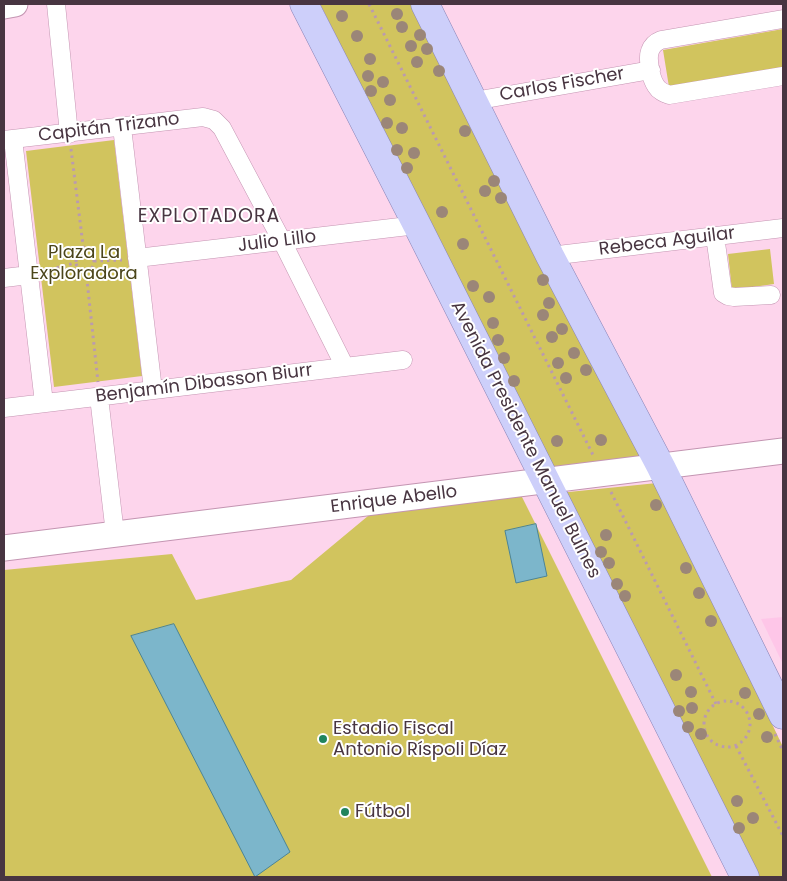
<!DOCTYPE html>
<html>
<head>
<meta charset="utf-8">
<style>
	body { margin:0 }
	#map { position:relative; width:787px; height:881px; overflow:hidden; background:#fdd5ec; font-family:Poppins,sans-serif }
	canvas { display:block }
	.frame { position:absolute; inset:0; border:5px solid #483541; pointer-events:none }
</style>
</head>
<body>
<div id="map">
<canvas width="787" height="881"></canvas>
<div class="frame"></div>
</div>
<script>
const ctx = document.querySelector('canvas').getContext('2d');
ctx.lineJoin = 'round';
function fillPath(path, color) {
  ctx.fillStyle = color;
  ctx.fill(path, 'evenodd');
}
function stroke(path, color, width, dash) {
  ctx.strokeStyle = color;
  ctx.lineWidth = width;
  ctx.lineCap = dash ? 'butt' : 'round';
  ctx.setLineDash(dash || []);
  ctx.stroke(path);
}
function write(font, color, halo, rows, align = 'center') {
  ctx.font = font + ' Poppins,sans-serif';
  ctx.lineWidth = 4;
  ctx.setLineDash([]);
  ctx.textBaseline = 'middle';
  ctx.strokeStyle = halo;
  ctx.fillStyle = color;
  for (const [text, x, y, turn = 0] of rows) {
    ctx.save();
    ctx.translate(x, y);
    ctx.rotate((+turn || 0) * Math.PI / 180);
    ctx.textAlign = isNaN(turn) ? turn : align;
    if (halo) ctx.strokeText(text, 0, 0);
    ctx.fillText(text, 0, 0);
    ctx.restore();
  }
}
fillPath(new Path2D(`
	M783,617v47l-22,-45z`), '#fec6e8');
fillPath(new Path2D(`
	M320,4h93l233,456 -96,8z
	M783,29v38l-114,20 -6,-37z
	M114,140l28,236 -88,11 -28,-236z
	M770,249l4,35 -42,6 -4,-36z
	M657,483l126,264v130h-36l-188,-384z
	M519,491l193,386h-708v-307l168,-16 24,46 95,-20 83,-69z`), '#d1c45e');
const building = new Path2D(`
	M536,524l11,52 -31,7 -11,-52z
	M174,624l116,228 -35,25 -124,-241z`);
fillPath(building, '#7cb6cb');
stroke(building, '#4b8497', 1);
const street = new Path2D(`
	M56,4l13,130
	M783,19l-122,21c-5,2 -9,5 -11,11 -3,8 1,28 6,35 3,5 8,7 13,9l114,-19
	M474,101l177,-31
	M122,127l31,263
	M13,139l31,264
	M4,140l199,-23 11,3 8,8 60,113 63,126
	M715,236l8,57 5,3 6,1 37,-2
	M550,256l233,-28
	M137,258l280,-33
	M4,278l25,-3
	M99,397l16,137
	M4,408l399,-48`);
const secondary = new Path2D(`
	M4,6l11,-2
	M4,548l779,-97`);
const primary = new Path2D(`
	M304,4l113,221 328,652
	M425,4l125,252 111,211 122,248`);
stroke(street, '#c495b2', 19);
stroke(secondary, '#c495b2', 27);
stroke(primary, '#8984b7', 29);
stroke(new Path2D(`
	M369,4l224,451
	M71,149l13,104
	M76 262a9 9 0 1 1 18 0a9 9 0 1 1-18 0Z
	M94,261l28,-1
	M44,271l31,-8
	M86,271l12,111
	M611,492l105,212
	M704 724a23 23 0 1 1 46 0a23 23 0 1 1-46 0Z
	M775,734l8,17
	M736,746l47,90`), '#bb9bae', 3, [2.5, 4]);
stroke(street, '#fff', 18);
stroke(secondary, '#fff', 25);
stroke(primary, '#cdcffa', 28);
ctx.fillStyle = '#9b8678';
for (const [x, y] of [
	[397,14],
	[342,16],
	[402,27],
	[420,35],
	[357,36],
	[411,46],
	[427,49],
	[370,59],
	[417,62],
	[439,71],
	[368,76],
	[383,82],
	[371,91],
	[390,100],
	[387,123],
	[402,128],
	[465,131],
	[397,150],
	[414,153],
	[407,168],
	[494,181],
	[485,191],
	[501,198],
	[442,212],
	[463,244],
	[543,280],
	[473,286],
	[489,297],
	[549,303],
	[543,315],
	[493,323],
	[562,329],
	[552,337],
	[498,340],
	[574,353],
	[504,358],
	[558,363],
	[586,370],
	[566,378],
	[514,381],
	[601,440],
	[557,441],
	[656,505],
	[606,535],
	[601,552],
	[609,563],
	[686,568],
	[617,584],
	[699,593],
	[625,596],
	[711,621],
	[676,675],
	[691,692],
	[745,693],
	[692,708],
	[679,711],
	[759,714],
	[688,727],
	[701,734],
	[767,737],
	[737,801],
	[753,818],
	[739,828]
]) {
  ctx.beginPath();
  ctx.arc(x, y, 6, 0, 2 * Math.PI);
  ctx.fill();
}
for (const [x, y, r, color] of [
	[323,739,5,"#21845d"],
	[345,812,5,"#21845d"]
]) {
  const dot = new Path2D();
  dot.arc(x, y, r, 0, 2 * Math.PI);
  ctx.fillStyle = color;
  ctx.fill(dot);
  stroke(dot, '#fff', 2);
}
write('18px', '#483541', '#fff', [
	["Carlos Fischer",562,85,-10],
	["Capitán Trizano",109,128,-7],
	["Julio Lillo",277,242,-7],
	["Rebeca Aguilar",667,242,-7],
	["Benjamín Dibasson Biurr",204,384,-7],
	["Avenida Presidente Manuel Bulnes",525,440,63],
	["Enrique Abello",394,500,-7]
]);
write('18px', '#4b451a', '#fff', [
	["Plaza La",84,253],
	["Exploradora",84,274]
]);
write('18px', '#483541', '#fff', [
	["Estadio Fiscal",333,729],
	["Antonio Ríspoli Díaz",333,750],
	["Fútbol",355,812]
], 'left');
ctx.letterSpacing = '1px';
write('19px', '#483541', '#fff', [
	["EXPLOTADORA",209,217]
]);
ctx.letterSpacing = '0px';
</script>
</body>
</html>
